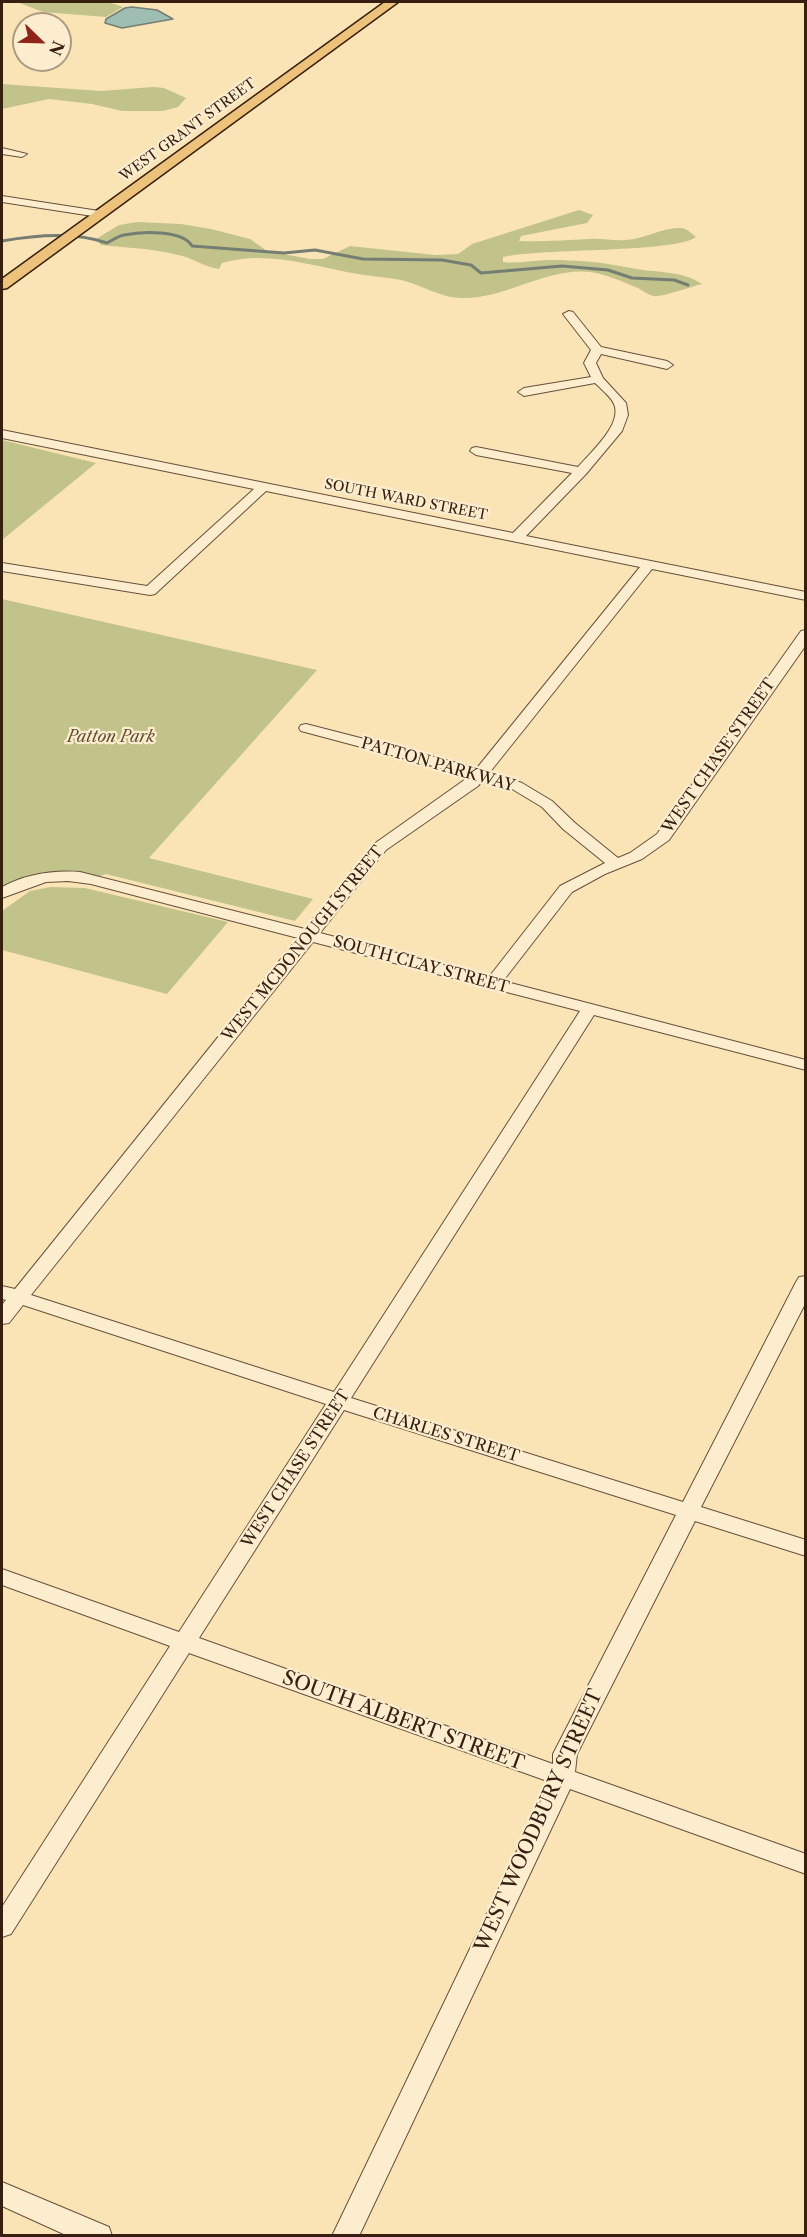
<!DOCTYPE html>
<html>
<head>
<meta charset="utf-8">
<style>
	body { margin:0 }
	#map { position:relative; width:807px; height:2237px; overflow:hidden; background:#fae4b5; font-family:"Libre Caslon Text",serif }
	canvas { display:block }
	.frame { position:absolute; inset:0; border:3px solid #361e11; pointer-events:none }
	.north { position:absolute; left:12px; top:12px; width:60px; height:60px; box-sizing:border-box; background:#fcedcf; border:2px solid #ad9a83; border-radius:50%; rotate:113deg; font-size:16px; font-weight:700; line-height:24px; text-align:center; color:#361e11 }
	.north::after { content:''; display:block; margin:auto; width:21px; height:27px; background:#8f2418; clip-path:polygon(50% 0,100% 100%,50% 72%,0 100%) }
</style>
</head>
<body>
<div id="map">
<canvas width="807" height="2237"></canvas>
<div class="frame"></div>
<div class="north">N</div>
</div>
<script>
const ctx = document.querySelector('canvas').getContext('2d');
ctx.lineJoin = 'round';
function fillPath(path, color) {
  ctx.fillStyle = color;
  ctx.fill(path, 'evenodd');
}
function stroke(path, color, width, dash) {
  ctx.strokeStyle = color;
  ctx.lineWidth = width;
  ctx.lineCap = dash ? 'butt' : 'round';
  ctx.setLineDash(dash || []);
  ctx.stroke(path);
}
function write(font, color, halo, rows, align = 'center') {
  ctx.font = font + ' "Libre Caslon Text",serif';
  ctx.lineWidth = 4.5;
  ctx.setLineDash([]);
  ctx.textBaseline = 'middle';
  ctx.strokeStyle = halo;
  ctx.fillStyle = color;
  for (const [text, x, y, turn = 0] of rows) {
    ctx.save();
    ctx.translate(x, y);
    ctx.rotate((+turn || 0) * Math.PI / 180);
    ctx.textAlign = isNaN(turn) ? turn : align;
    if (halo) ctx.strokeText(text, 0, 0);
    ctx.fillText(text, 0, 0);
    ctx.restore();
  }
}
fillPath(new Path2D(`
	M17,2h91l15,5 -17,10 -63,-5z
	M2,84l99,7 52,-4 11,1 22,10 -8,9 -15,4h-41l-30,-7 -43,-5 -47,10z
	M579,210l14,5 -6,8 -66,13 -2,5c23,1 46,-1 70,-2 12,-1 25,2 37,1 18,-1 38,-13 54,-12 7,0 11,5 16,9 -20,16 -156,11 -193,20v5c15,2 30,-2 46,-2 31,0 51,2 82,8 23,5 51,2 71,16 -9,2 -42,14 -48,12 -6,-1 -11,-5 -16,-8 -15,-6 -32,-14 -48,-16 -44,-5 -84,27 -128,26 -22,0 -39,-13 -61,-18 -16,-3 -33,-4 -49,-7 -42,-8 -88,-23 -130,-10l-3,6c-18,-3 -25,-11 -41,-14 -26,-7 -51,-7 -77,-10l-5,-6 23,-14 18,-3 44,2 30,5 39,10 17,12 43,8h13l27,-13 85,9 23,-1 14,-10z
	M2,440l94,23 -94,77z
	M2,599l315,71 -168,188 164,41 -18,22 -189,-47 -14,5 -9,-2 -67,7 -14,9z
	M51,887l34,1 143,34 -61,72 -165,-44v-39l28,-20z`), '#c1c38b');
const water = new Path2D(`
	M132,7l25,3 16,9 -51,9 -17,-5 1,-4 19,-11z`);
fillPath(water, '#9fbeb3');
stroke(water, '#757e72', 1.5);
stroke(new Path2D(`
	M2,241c33,-6 72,-10 105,2 6,-3 11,-7 17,-8 18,-4 59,-5 68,11l92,7 31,-3 48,9 79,1 29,5 10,8 81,-7 46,4 24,8 42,2 14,5`), '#757e72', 3);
const minor = new Path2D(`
	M2,148l25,6 -5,3 -20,-3z
	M2,196l97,15 5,3 -5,3 -97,-15z
	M569,311l4,1 28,35 66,14 6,4 -6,4 -66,-15 -5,9 7,15 23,25 2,12 -6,16 -36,43 -60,62 280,56v8l-154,-31 -162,203 32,11 30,18 23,22 43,35 12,-5 27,-19 144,-203 5,-1v15l-137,195 -27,19 -37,15 -33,18 -69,89 303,79v10l-212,-55 -243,383 332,104 113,-220 3,-5 7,-1v26l-105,205 105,33v16l-111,-35 -118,233 -2,18 231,82v20l-236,-85 -211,447h-27l218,-454 -361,-129 -178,281 -9,3v-30l168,-261 -168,-61v-16l177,63 147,-228 -303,-99 -14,18 -7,1v-19l4,-5 -4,-1v-13l13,3 283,-351 -207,-54 -23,-3 -22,1 -44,16v-11c24,-13 51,-17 78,-15l225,57 69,-85 96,-68 -169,-45 -2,-3 2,-3 5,-1 171,44 163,-201 -374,-76 -111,103 -5,1 -148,-24v-8l145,23 107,-97 -252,-51v-8l511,103 59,-60 -96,-18 -6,-4 2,-3 4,-1 102,20c12,-14 45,-43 36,-63 -3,-7 -13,-15 -19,-21l-71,13 -6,-4 6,-4 67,-11 -7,-14 7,-13 -28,-36zM483,780l29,9 30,18 21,22 42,34 -45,23 -71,91 -169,-44 66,-83 92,-64zM313,942l267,69 -246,381 -303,-97zM344,1410l332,105 -123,239v10l-354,-126z
	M2,2182l107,45 3,9h-44l-66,-30z`);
const major = new Path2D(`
	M385,2h13l-391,286 -5,1v-10z`);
stroke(minor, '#67503a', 2);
stroke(major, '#361e11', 3);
fillPath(minor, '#fcedcf');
fillPath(major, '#edc27a');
write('14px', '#361e11', '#fcedcf', [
	["WEST GRANT STREET",188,130,-36],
	["SOUTH WARD STREET",406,500,11]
]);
write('italic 16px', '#605036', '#fcedcf', [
	["Patton Park",111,737]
]);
write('16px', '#361e11', '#fcedcf', [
	["WEST CHASE STREET",719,756,-55],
	["PATTON PARKWAY",438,765,16],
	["WEST MCDONOUGH STREET",303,944,-51],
	["SOUTH CLAY STREET",421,965,15],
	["CHARLES STREET",446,1435,17],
	["WEST CHASE STREET",296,1469,-57]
]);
write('20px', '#361e11', '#fcedcf', [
	["SOUTH ALBERT STREET",403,1721,20],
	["WEST WOODBURY STREET",539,1821,-66]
]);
</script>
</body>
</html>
